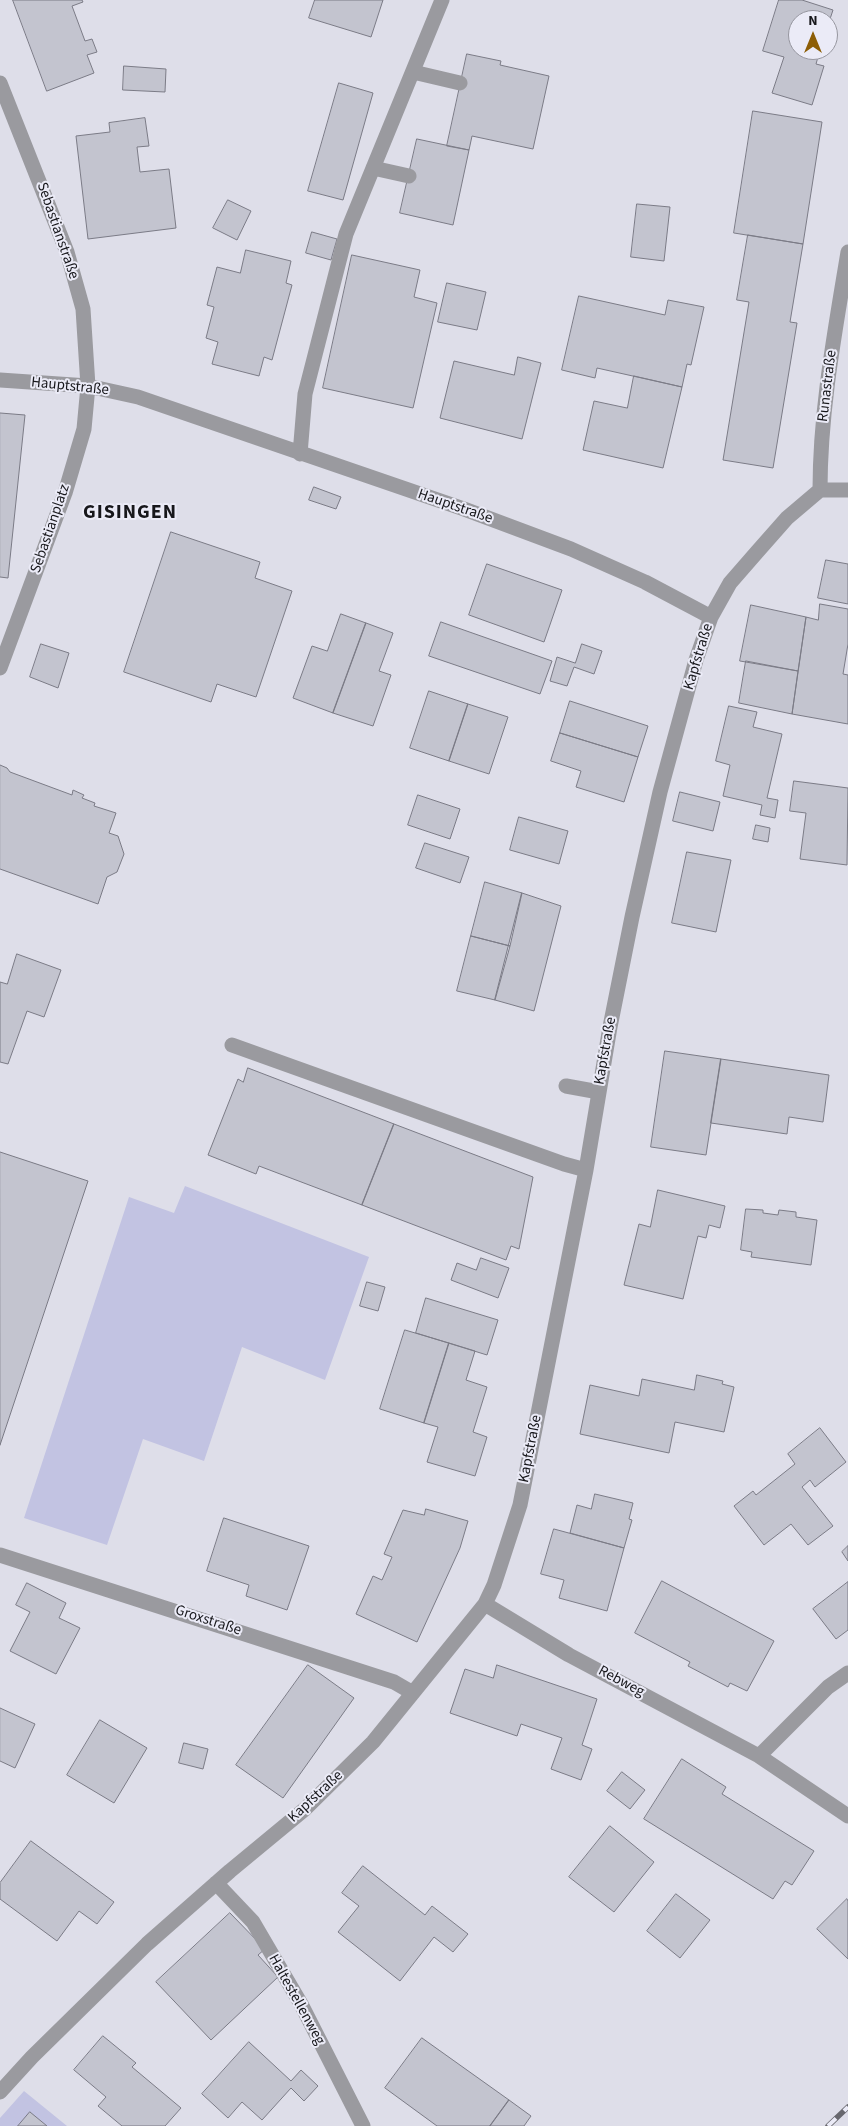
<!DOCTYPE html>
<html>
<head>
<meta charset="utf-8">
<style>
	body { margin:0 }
	#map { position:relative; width:848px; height:2126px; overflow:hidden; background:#dedee9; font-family:"Source Sans 3",sans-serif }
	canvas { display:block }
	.north { position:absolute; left:788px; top:10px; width:50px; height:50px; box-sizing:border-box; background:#ebebf7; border:1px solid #96969f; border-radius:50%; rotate:0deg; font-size:14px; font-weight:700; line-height:20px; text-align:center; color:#17171b }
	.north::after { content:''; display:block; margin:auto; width:18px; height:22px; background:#8d5e06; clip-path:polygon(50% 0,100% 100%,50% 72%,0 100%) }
</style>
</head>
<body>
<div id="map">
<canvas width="848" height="2126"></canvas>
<div class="north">N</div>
</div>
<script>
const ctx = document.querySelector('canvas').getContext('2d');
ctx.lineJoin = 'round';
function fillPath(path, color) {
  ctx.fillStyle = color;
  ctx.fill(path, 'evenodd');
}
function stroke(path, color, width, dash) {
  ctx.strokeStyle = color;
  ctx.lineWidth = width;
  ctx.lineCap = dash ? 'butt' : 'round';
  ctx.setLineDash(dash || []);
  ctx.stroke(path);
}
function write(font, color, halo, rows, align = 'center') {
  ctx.font = font + ' "Source Sans 3",sans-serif';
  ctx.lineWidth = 4;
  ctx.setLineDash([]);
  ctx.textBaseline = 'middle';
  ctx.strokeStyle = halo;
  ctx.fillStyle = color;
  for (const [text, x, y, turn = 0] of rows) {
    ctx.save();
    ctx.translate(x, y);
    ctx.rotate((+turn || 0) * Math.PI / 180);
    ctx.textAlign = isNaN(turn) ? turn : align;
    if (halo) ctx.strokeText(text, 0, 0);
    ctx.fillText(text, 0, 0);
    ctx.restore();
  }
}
fillPath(new Path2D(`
	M185,1186l184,71 -44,123 -83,-33 -38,114 -61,-22 -36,106 -83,-27 105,-321 45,16z
	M24,2091l43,35h-67v-8z`), '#c2c3e2');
const building = new Path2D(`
	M13,0h69l1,2 -11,4 13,35 7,-2 5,13 -10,3 7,18 -47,18z
	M315,0h68l-12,37 -62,-19z
	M779,0h23l31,10 -5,15v-5h-30v30h22l-4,14 8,2 -12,39 -40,-12 12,-36 -21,-6z
	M467,54l34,7 -1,4 49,11 -16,73 -61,-13 -3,14 -22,-4z
	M124,66l42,3 -1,23 -42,-2z
	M339,83l34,10 -30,107 -35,-9z
	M753,111l69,11 -19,122 -69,-11z
	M145,118l4,28 -12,1 3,25 29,-3 7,59 -88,11 -12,-103 34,-4 -1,-9z
	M417,139l52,11 -16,75 -53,-12z
	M228,200l23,11 -14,29 -24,-12z
	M637,204l33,3 -6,54 -33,-4z
	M312,232l25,7 -6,21 -25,-7z
	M748,235l55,9 -13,78 7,1 -24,145 -50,-8 26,-158 -12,-2z
	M246,250l45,11 -5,22 6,2 -20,75 -8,-3 -5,19 -47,-12 6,-22 -12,-4 8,-31 -7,-2 10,-38 23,6z
	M352,255l68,15 -6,27 23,6 -24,105 -90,-20z
	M447,283l39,9 -9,38 -39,-8z
	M579,296l86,19 3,-15 36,7 -13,58 -4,-1 -5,23 -85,-19 -2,10 -33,-8z
	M518,357l23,6 -19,76 -82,-21 14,-57 60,14z
	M634,376l48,11 -19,81 -80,-18 11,-49 33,7z
	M0,413l25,2 -17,163 -8,-1z
	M314,487l27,10 -5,12 -27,-9z
	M171,532l89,30 -5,16 37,13 -36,106 -39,-13 -6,18 -87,-30z
	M826,560l22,4v40l-30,-6z
	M487,564l75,26 -18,52 -75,-27z
	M820,604l28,5v35l-5,30 5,1v49l-56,-10 14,-97 12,3z
	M751,605l55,12 -8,54 -58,-10z
	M341,614l25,9 -33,90 -40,-15 19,-52 15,5z
	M441,622l111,39 -12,33 -111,-38z
	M366,623l27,10 -14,38 12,4 -18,51 -40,-13z
	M41,644l28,9 -11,35 -28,-11z
	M582,644l20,7 -8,23 -20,-7 -7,19 -17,-5 7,-24 18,6z
	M746,661l52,10 -6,43 -53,-11z
	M429,691l39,13 -19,57 -39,-13z
	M570,701l78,25 -10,31 -78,-24z
	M468,704l40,13 -19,57 -40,-13z
	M729,706l28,6 -4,15 29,7 -15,64 11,2 -3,18 -15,-3 2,-10 -39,-9 7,-31 -14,-4z
	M560,733l78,24 -14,45 -48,-15 5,-16 -30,-10z
	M0,765l7,3 3,4 62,23 1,-5 11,5 -2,3 13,5 -1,3 22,7 -7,20 9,3 6,18 -7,18 -10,5 -9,27 -98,-35z
	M794,781l54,7 -1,77 -47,-6 6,-46 -16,-2z
	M680,792l40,10 -7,29 -40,-10z
	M418,795l42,14 -10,30 -42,-14z
	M519,817l49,14 -9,33 -49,-14z
	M756,825l14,3 -2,14 -15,-3z
	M425,843l44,14 -9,26 -44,-15z
	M687,852l44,8 -15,72 -44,-9z
	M485,882l37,11 -12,53 -39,-10z
	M522,893l39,13 -27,105 -39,-11z
	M471,936l39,10 -15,54 -38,-9z
	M17,954l44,16 -17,47 -17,-6 -19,53 -8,-2v-80l7,2z
	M665,1051l56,8 -15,96 -55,-8z
	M721,1059l108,16 -6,47 -34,-5 -2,17 -76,-11z
	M248,1068l146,56 -32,81 -103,-39 -3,8 -48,-19 30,-76 5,3z
	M394,1124l139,53 -14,72 -8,-3 -5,14 -144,-55z
	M0,1152l88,29 -88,264z
	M658,1190l67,16 -5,22 -11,-3 -3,13 -8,-2 -15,63 -59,-14 15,-61 11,3z
	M746,1209l17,1v3l15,2 1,-5 17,2v5l21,3 -6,45 -60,-8 1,-5 -11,-2z
	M481,1258l28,10 -11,30 -47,-18 6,-17 19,7z
	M367,1282l18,5 -7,24 -18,-5z
	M426,1298l72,22 -11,35 -71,-22z
	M405,1330l44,13 -25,80 -44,-14z
	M449,1343l26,8 -9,29 21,7 -14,45 14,5 -12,39 -48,-14 11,-35 -14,-4z
	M697,1375l26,6 -1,3 12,3 -10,45 -49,-10 -6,31 -89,-19 10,-49 49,11 3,-17 52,11z
	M820,1428l26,34 -31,25 -5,-7 -8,7 31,39 -25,19 -17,-21 -27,21 -30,-39 19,-15 3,4 39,-31 -7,-10z
	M595,1494l38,9 -4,16 3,1 -8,28 -54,-15 7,-28 14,4z
	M426,1509l42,12 -8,27 -43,94 -61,-28 17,-38 9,4 10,-23 -8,-3 19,-44 21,5z
	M224,1518l85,28 -22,64 -41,-14 3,-11 -42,-14z
	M554,1529l70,19 -17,63 -48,-13 5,-18 -23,-6z
	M848,1546v15l-6,-9z
	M662,1581l112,60 -27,50 -17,-8 -2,4 -40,-21 2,-4 -55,-29z
	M848,1582v48l-12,9 -23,-30z
	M27,1583l39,20 -7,15 21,10 -24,46 -46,-23 20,-39 -14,-7z
	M308,1665l46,33 -71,100 -47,-33z
	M497,1665l100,34 -15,46 10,4 -11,31 -30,-11 11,-31 -41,-14 -4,12 -67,-23 15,-44 28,9z
	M0,1708l35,16 -20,44 -15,-7z
	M100,1720l47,28 -33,55 -47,-28z
	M184,1743l24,6 -5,20 -24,-6z
	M682,1759l44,28 -4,7 92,57 -22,34 -7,-4 -12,18 -129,-80z
	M622,1772l23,18 -15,19 -23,-18z
	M610,1826l44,36 -40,50 -45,-35z
	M31,1841l83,61 -17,22 -18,-13 -22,30 -57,-42v-16z
	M363,1866l62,49 7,-9 36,28 -15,18 -19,-15 -34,44 -62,-49 21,-26 -17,-13z
	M676,1894l34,26 -30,38 -33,-27z
	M847,1899l1,2v58l-31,-30z
	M230,1913l35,36 -7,6 20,22 -67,63 -55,-58z
	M103,2036l33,27 -4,4 49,41 -16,18h-43l-24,-20 8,-9 -32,-27z
	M422,2038l87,62 -19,26h-53l-52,-38z
	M249,2042l42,39 10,-11 17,16 -14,15 -13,-13 -29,32 -20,-18 -14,16 -26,-24z
	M509,2100l22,16 -7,10h-34z
	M30,2112l17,14h-29z`);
fillPath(building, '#c3c4cf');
stroke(building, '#7b7b86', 1);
stroke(new Path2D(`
	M413,72l47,11
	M0,83l67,169 16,57 5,77 -4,43 -19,64 -65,175
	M373,168l36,8
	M0,380l88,6 50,11 326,112 107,40 74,33 66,35
	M300,454l5,-60 41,-160 96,-234
	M820,490c0,-80 15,-159 28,-238
	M232,1045l332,119 22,6
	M566,1086l33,6
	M0,1555l394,127 19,11
	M485,1604l84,51 190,101 89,60
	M759,1756l69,-69 20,-14
	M216,1883l37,39 48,82 62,122
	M0,2092l32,-35 115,-113 83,-73 75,-62 68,-67 112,-138 9,-19 26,-80 66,-335 24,-143 22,-110 28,-125 36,-132 15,-43 19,-34 27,-31 30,-34 33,-28h28`), '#9a9a9f', 15);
const rail = new Path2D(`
	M828,2126l20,-19`);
stroke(rail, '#68686e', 5.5);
stroke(rail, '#ebebf7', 4, [11]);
write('15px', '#17171b', '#ebebf7', [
	["Sebastianstraße",57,231,71],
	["Runastraße",828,386,-83],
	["Hauptstraße",70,387,6],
	["Hauptstraße",455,507,19],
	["Sebastianplatz",51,529,-71],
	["Kapfstraße",699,657,-73],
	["Kapfstraße",606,1051,-80],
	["Kapfstraße",531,1449,-79],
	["Groxstraße",208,1621,18],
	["Rebweg",621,1682,28],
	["Kapfstraße",316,1797,-43],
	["Haltestellenweg",296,2000,61]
]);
ctx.letterSpacing = '1px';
write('bold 20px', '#17171b', '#ebebf7', [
	["GISINGEN",130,514]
]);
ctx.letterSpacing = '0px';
</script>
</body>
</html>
